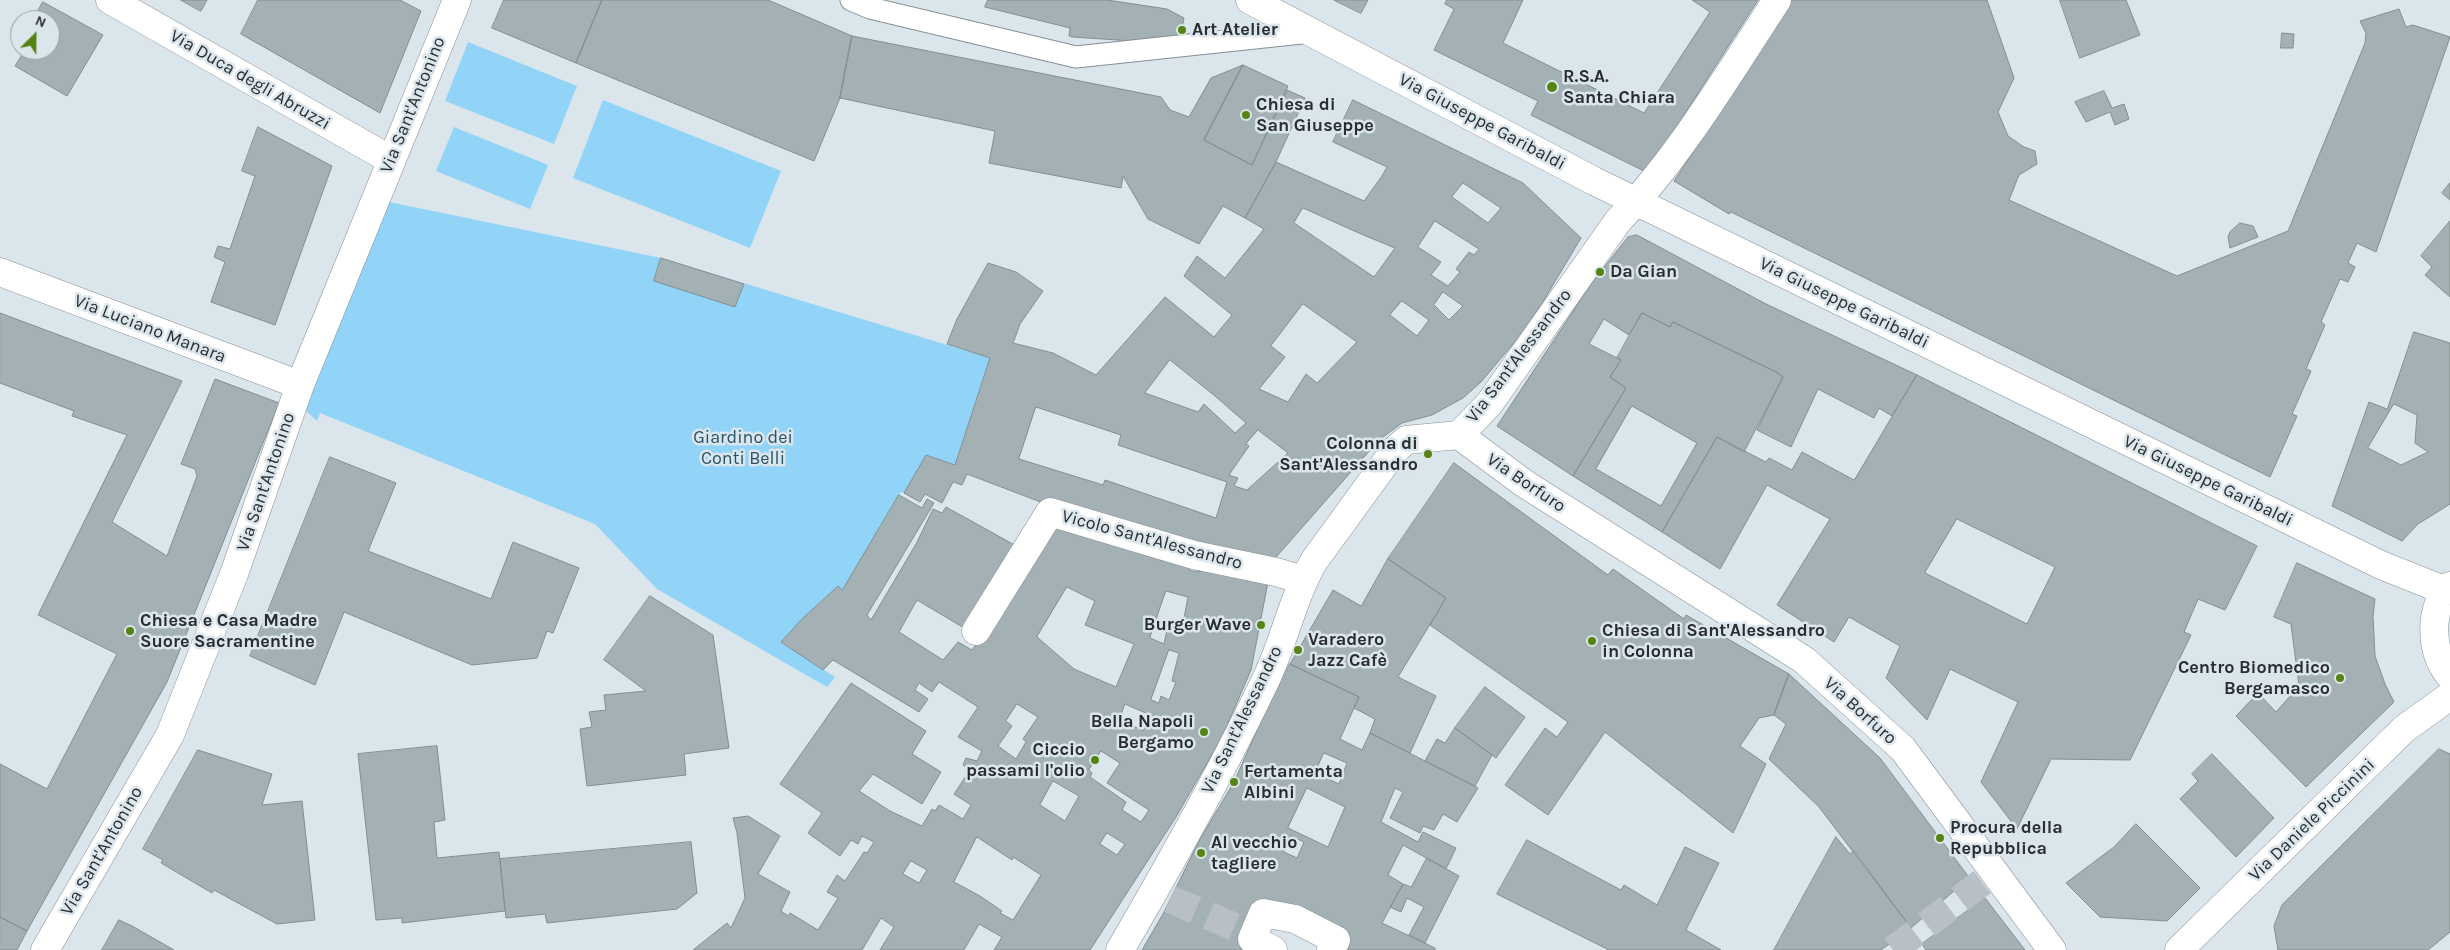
<!DOCTYPE html>
<html>
<head>
<meta charset="utf-8">
<style>
	body { margin:0 }
	#map { position:relative; width:2450px; height:950px; overflow:hidden; background:#dbe5ec; font-family:Karla,sans-serif }
	canvas { display:block }
	.north { position:absolute; left:10px; top:10px; width:50px; height:50px; box-sizing:border-box; background:#dbe5ec; border:1px solid #949ca1; border-radius:50%; rotate:23deg; font-size:14px; font-weight:700; line-height:20px; text-align:center; color:#2a2e30 }
	.north::after { content:''; display:block; margin:auto; width:18px; height:22px; background:#558413; clip-path:polygon(50% 0,100% 100%,50% 72%,0 100%) }
</style>
</head>
<body>
<div id="map">
<canvas width="2450" height="950"></canvas>
<div class="north">N</div>
</div>
<script>
const ctx = document.querySelector('canvas').getContext('2d');
ctx.lineJoin = 'round';
function fillPath(path, color) {
  ctx.fillStyle = color;
  ctx.fill(path, 'evenodd');
}
function stroke(path, color, width, dash) {
  ctx.strokeStyle = color;
  ctx.lineWidth = width;
  ctx.lineCap = dash ? 'butt' : 'round';
  ctx.setLineDash(dash || []);
  ctx.stroke(path);
}
function write(font, color, halo, rows, align = 'center') {
  ctx.font = font + ' Karla,sans-serif';
  ctx.lineWidth = 5;
  ctx.setLineDash([]);
  ctx.textBaseline = 'middle';
  ctx.strokeStyle = halo;
  ctx.fillStyle = color;
  for (const [text, x, y, turn = 0] of rows) {
    ctx.save();
    ctx.translate(x, y);
    ctx.rotate((+turn || 0) * Math.PI / 180);
    ctx.textAlign = isNaN(turn) ? turn : align;
    if (halo) ctx.strokeText(text, 0, 0);
    ctx.fillText(text, 0, 0);
    ctx.restore();
  }
}
fillPath(new Path2D(`
	M468,42l109,44 -23,58 -109,-43z
	M603,100l178,71 -31,77 -177,-70z
	M454,127l94,38 -18,44 -94,-38z
	M389,202l272,56 329,100 -35,107 -29,-10 -22,38 -3,-1 -59,98 -4,-4 -36,33 -21,23 54,35 -8,10 -170,-98 -62,-65 -275,-111 -3,8 -12,-11z`), '#91d4f7');
const building = new Path2D(`
	M181,0h26l-6,11z
	M258,0h142l21,11 -41,102 -139,-79z
	M504,0h98l-26,63 -84,-35z
	M602,0h166l84,36 -12,62 -26,63 -238,-98z
	M988,0h119l60,9 17,9 -5,26 -107,-7 -3,-1 1,-8 -85,-21z
	M1334,0h34l-7,13z
	M1447,0h76l-20,43 141,70 66,-101 -18,-12h66l-101,157 -11,15 -115,-57 7,-14 -104,-51 20,-41 -9,-5z
	M1791,0h196l27,78 -16,34 10,24 16,11 11,4 2,13 -18,11 -10,25 168,76 111,-45 77,-188 1,-10 -6,-12 39,-12 7,18 7,-2 37,12 -74,215 -19,-9 -9,20 7,4 -7,15 -8,-3 -19,43 4,3 -19,44 5,2 -19,43 5,2 -27,61 -539,-265 -2,2 -55,-33 81,-121 10,-21z
	M2060,0h66l14,35 -60,23z
	M43,2l60,33 -36,61 -52,-30 10,-16h25v-30h-17z
	M2282,33l12,1 -1,14h-12z
	M852,36l309,61 9,13 19,7 22,-39 32,-13 -39,75 48,25 35,-75 18,8 -29,64 -31,56 -22,-12 -24,38 -51,-25 -25,-43 -2,12 -132,-25 6,-32 -155,-33z
	M1243,65l45,21 -36,79 -48,-25z
	M2104,91l8,17 12,-4 5,15 -14,6 -5,-13 -24,10 -11,-20z
	M1353,100l170,83 58,55 -40,67 -23,33 -37,44 -18,16 -31,17 -30,8 -23,17 -109,124 -224,-60 -79,-30 -5,11 -9,-3 -11,21 -17,-9 -5,8 -16,-9 22,-38 29,10 35,-107 -43,-14 10,-25 31,-56 28,9 27,19 -23,33 -7,19 40,10 43,22 69,-78 49,40 18,-22 -48,-39 13,-20 28,22 39,-49 -19,-11 31,-56 88,39 18,-25 5,-9 -54,-25zM1463,183l38,25 -13,15 -36,-26zM1303,208l58,26 34,14 -21,29 -80,-54zM1435,221l44,28 -5,6 -5,-3 -13,17 4,3 -12,14 -17,-11 10,-13 -23,-15zM1443,292l20,14 -14,14 -15,-15zM1402,301l27,19 -12,16 -27,-21zM1303,304l54,38 -40,41 -11,-9 -18,28 -29,-13 26,-32 -14,-11zM1170,360l45,36 31,27 -11,10 -31,-29 -6,8 -53,-19zM1036,407l85,28 -3,10 109,37 -11,36 -111,-38 -2,5 -84,-26zM1258,430l30,23 -41,37 -13,-4 4,-8 -9,-3 20,-29 -3,-2z
	M258,127l74,39 -57,159 -64,-23 14,-40 -11,-5 4,-11 12,3 25,-73 -13,-5z
	M2450,183v17l-8,-7z
	M2450,221v76l-25,-22 7,-8 -11,-11z
	M2240,223l13,3 5,11 -28,11 -2,-11 2,-5z
	M1637,235l129,69 151,71 -25,41 -13,-8 -5,10 -56,-29 -27,58 -34,-17 26,-53 -7,-5 -103,-50 -3,5 -28,-14 -13,22 -25,-16 -15,25 32,16 -11,17 16,11 -53,88 -76,-50 94,-142 37,-47z
	M661,258l83,26 -9,23 -81,-26z
	M0,313l182,68 -70,141 55,34 30,-80 -2,-7 -14,-5 34,-85 64,24 -112,279 -140,249 -27,-14v-153l47,25 70,-135 -79,-39 89,-180 -55,-19 2,-5 -74,-28z
	M1642,313l28,14 3,-5 103,50 7,5 -39,75 -27,-15 -55,95 -89,-56 53,-88 -16,-11 11,-17 -4,-2zM1632,406l65,37 -36,63 -65,-37z
	M2414,332l36,11v161l-32,20 -16,17 -70,-35 37,-104 18,7zM2394,404l23,11 -2,28 13,9 -27,13 -33,-17z
	M1917,375l340,171 -32,64 -27,-11 -14,33 7,3 -61,125 -79,-1 -34,70 -36,-47 37,-80 -68,-33 -23,51 -41,-42 14,-32 -51,-29 -15,25 -57,-37 53,-86 -63,-34 -47,84 -58,-37 55,-95 49,25 3,-4 23,12 10,-18 52,28zM1957,519l98,48 -28,57 -102,-51z
	M330,457l66,26 -28,68 123,48 22,-57 66,26 -26,65 -6,-2 -10,27 -65,7 -128,-53 -29,73 -65,-29z
	M1454,463l154,112 5,-6 71,50 2,-4 103,59 -15,41 -15,3 -19,28 26,18 -33,69 -128,-101 -57,83 -43,-30 40,-57 12,9 11,-15 -138,-97 16,-27 -58,-39z
	M899,495l23,13 5,-9 7,4 -67,112 4,5 45,-76 17,-35 9,4 4,-6 74,41 -49,84 -54,-32 -18,32 44,28 15,-18 14,8 27,-35 47,-84 19,-6 127,37 -2,9 37,1 42,5 -18,93 -29,67 -46,80 -86,133h-96l8,-13 -23,-13 -15,26h-84l14,-23 -13,-9 -19,32h-169l34,-27 4,5 14,-30 -8,-65 -4,-15 15,-2 32,20 -22,38 32,18 -9,19 7,5 2,-3 28,17 20,-32 -11,-6 10,-17 8,6 19,-29 3,1 7,-11 -12,-6 -4,8 -7,-4 -11,16 -32,-23 14,-20 -42,-29 71,-101 75,48 -14,23 29,18 -19,32 -49,-30 -14,17 31,20 32,15 10,-17 3,2 4,-6 24,14 8,-14 -17,-11 16,-24 -7,-5 3,-7 11,3 5,-10 -24,-14 20,-30 -39,-25 -7,10 -13,-9 -4,7 13,9 -9,13 -86,-52 -10,10 -42,-28 21,-23 36,-33 4,4zM1067,587l28,14 -10,24 49,19 -18,43 -42,-18 -37,-32zM1166,591l22,6 -7,37 -14,-4 -3,14 -14,-6zM1169,650l10,3 -7,28 4,1 -7,18 -8,-4 -2,7 -8,-3zM1017,704l21,13 -15,22 3,3 -10,17 -18,-13 14,-20 -6,-5zM1125,704l25,11 -7,16 -23,-12zM1101,751l19,12 -13,20 42,27 -8,12 -19,-12 4,-8 -36,-25 2,-4 -3,-3zM1053,781l26,15 -14,25 -25,-16zM1107,833l18,11 -8,11 -17,-11zM977,837l35,23 1,-3 28,18 -28,45 -13,-7 2,-2 -22,-15 -26,-14zM911,861l16,9 -8,13 -16,-9z
	M1388,559l58,39 -48,79 38,19 -26,57 -40,-20 5,-14 -21,-11 5,-11 -69,-33 43,-74 28,16z
	M2297,563l78,36 -2,17 2,40 10,28 9,18 -88,85 -70,-71 22,-23 18,19 23,-26 -8,-62 -17,-7z
	M650,596l63,39 16,113 -45,6 2,21 -99,11 -7,-57 12,-2 -3,-15 17,-2 -2,-15 42,-4 -42,-31z
	M1290,664l69,33 -19,42 22,11 8,-17 108,55 -21,34 -14,-8 -9,16 -11,-4 -3,7 -30,-15 13,-26 -8,-4 -14,34 37,20 5,-10 33,16 -10,21 -43,-24 -15,30 15,9 -21,39 53,25v2h-104l-68,-37 10,37h-131l21,-36 37,-75 34,-57 40,-90zM1324,753l23,10 -8,21 -24,-11zM1307,788l38,19 -17,40 -40,-19zM1291,836l13,6 -7,16 -13,-6z
	M1789,674l91,84 91,122 -10,5 -50,43 -92,-121 -50,-48 17,-35 -12,-9z
	M1485,687l40,30 -29,41 -41,-30z
	M1455,728l37,27 -17,31 -50,-25 12,-22 8,4z
	M437,746l8,74 -11,2 3,36 62,-6 6,59 -103,12v-5l-26,2 -18,-166z
	M2439,749l11,5v178l-22,18h-150l-4,-24 8,-21z
	M198,750l74,24 -10,31 40,-4 13,119 -38,4 -63,-34 -2,3 -51,-30 2,-3 -20,-11z
	M2212,754l62,64 -38,39 -56,-58 18,-18 -6,-7z
	M2136,824l64,64 -33,33 -67,-4 -34,-34 48,-36z
	M1836,837l14,17 4,-3 57,77 -30,22h-107z
	M1527,840l94,50 3,-5 33,20 28,-58 34,16 -33,67 35,20h-112l-112,-56z
	M691,842l6,51 -20,16 -130,14 -2,-9 -39,4 -6,-59z
	M1427,858l32,18 -34,67 -16,-8 15,-28 -17,-9 -6,14 -11,-5 13,-23 8,3z
	M1985,898l40,52h-99l-4,-6z
	M0,917l27,14 -10,19h-17z
	M119,920l13,6 42,24h-72z`);
fillPath(building, '#a4b1b4');
stroke(building, '#828e91', 1);
stroke(new Path2D(`
	M1170,899l83,36
	M1893,950l100,-76`), '#b8c0c6', 28, [28, 14]);
const lane = new Path2D(`
	M851,0l19,8 206,49 235,-25`);
const street = new Path2D(`
	M110,0l281,160
	M0,272l300,113
	M1459,435l66,49 279,176 99,89 149,201
	M976,631l74,-119 144,43 82,17 27,8
	M45,950l125,-215 64,-161 66,-189 157,-385
	M1120,950c52,-89 103,-180 147,-273 18,-38 26,-80 47,-116l80,-110 12,-11 53,-5 30,-31 129,-183c62,-65 110,-146 159,-221
	M1273,950l-21,-11 11,-26 32,6 41,21 -5,10
	M2179,950l225,-221 46,-33`);
const secondary = new Path2D(`
	M1250,0l344,181 787,384 65,26
	M2450,586c-22,24 -20,66 0,90`);
stroke(lane, '#869096', 23);
stroke(street, '#869096', 29);
stroke(secondary, '#869096', 29);
stroke(lane, '#fff', 21);
stroke(street, '#fff', 28);
stroke(secondary, '#fff', 28);
for (const [x, y, r, color] of [
	[1182,30,5,"#558413"],
	[1552,87,6,"#558413"],
	[1246,115,5,"#558413"],
	[1600,272,5,"#558413"],
	[1428,454,5,"#558413"],
	[1261,625,5,"#558413"],
	[130,631,5,"#558413"],
	[1592,641,5,"#558413"],
	[1298,650,5,"#558413"],
	[2340,678,5,"#558413"],
	[1204,732,5,"#558413"],
	[1095,760,5,"#558413"],
	[1234,782,5,"#558413"],
	[1940,838,5,"#558413"],
	[1201,853,5,"#558413"]
]) {
  const dot = new Path2D();
  dot.arc(x, y, r, 0, 2 * Math.PI);
  ctx.fillStyle = color;
  ctx.fill(dot);
  stroke(dot, '#dbe5ec', 2);
}
write('bold 18px', '#2a2e30', '#dbe5ec', [
	["Art Atelier",1192,30],
	["R.S.A.",1563,77],
	["Santa Chiara",1563,98],
	["Chiesa di",1256,105],
	["San Giuseppe",1256,126],
	["Da Gian",1610,272],
	["Colonna di",1418,444,"right"],
	["Sant'Alessandro",1418,465,"right"],
	["Chiesa e Casa Madre",140,621],
	["Suore Sacramentine",140,642],
	["Burger Wave",1251,625,"right"],
	["Chiesa di Sant'Alessandro",1602,631],
	["in Colonna",1602,652],
	["Varadero",1308,640],
	["Jazz Cafè",1308,661],
	["Centro Biomedico",2330,668,"right"],
	["Bergamasco",2330,689,"right"],
	["Bella Napoli",1194,722,"right"],
	["Bergamo",1194,743,"right"],
	["Ciccio",1085,750,"right"],
	["passami l'olio",1085,771,"right"],
	["Fertamenta",1244,772],
	["Albini",1244,793],
	["Procura della",1950,828],
	["Repubblica",1950,849],
	["Al vecchio",1211,843],
	["tagliere",1211,864]
], 'left');
write('18px', '#2a2e30', '#dbe5ec', [
	["Via Duca degli Abruzzi",250,80,30],
	["Via Sant'Antonino",413,105,-68],
	["Via Giuseppe Garibaldi",1482,122,28],
	["Via Giuseppe Garibaldi",1844,303,26],
	["Via Luciano Manara",150,329,21],
	["Via Sant'Alessandro",1519,356,-53],
	["Via Giuseppe Garibaldi",2208,481,26],
	["Via Sant'Antonino",266,482,-71],
	["Via Borfuro",1526,483,34],
	["Vicolo Sant'Alessandro",1152,540,15],
	["Via Borfuro",1860,711,42],
	["Via Sant'Alessandro",1242,720,-64],
	["Via Daniele Piccinini",2312,820,-44],
	["Via Sant'Antonino",102,851,-60]
]);
write('18px', '#285469', '#dbe5ec', [
	["Giardino dei",743,438],
	["Conti Belli",743,459]
]);
</script>
</body>
</html>
